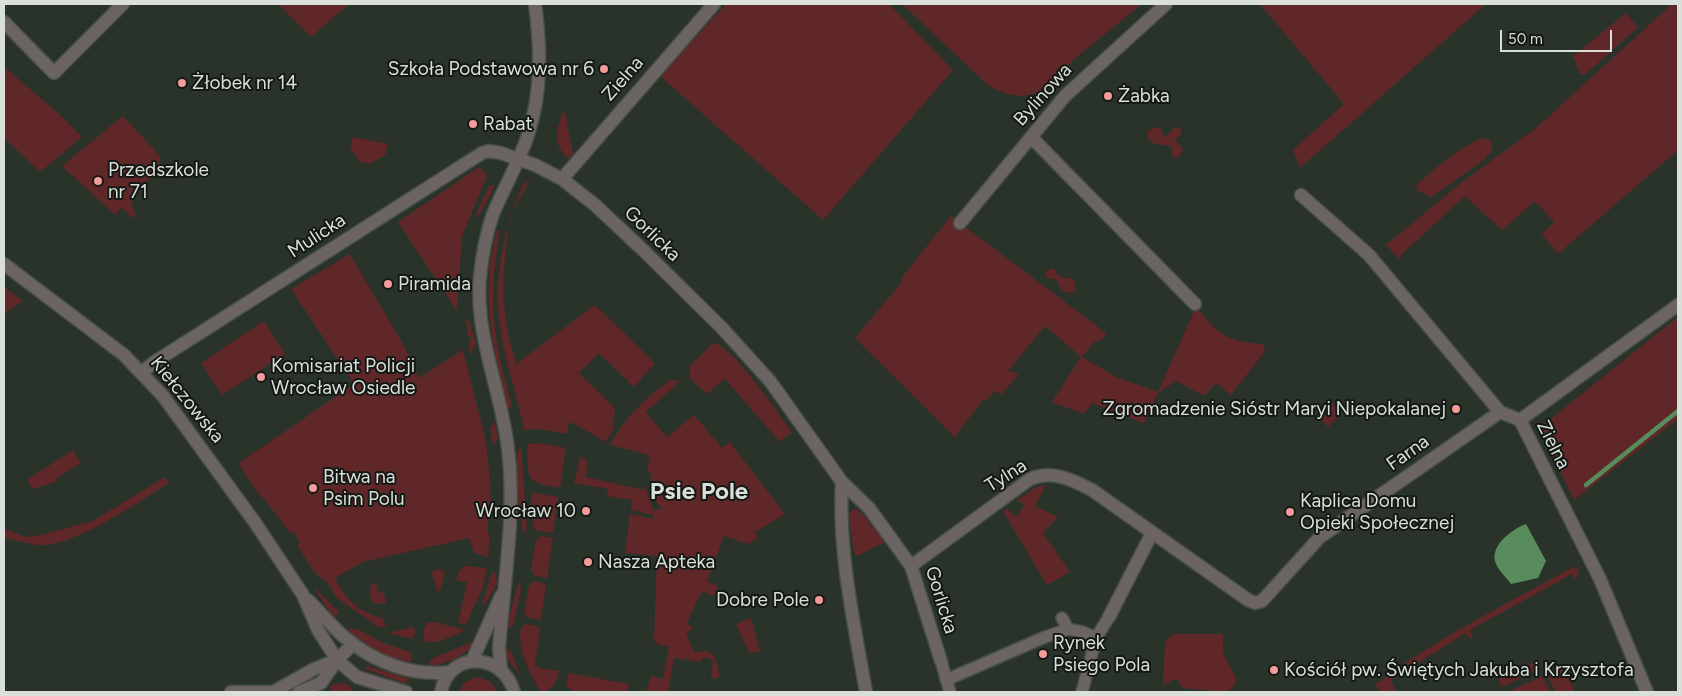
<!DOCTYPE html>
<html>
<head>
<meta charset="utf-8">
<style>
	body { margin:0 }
	#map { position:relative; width:1682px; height:696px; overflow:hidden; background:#29332a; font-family:Figtree,sans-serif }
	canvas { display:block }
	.frame { position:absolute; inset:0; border:5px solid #d9dfd9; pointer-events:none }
	.scale { position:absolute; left:1500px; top:30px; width:112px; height:22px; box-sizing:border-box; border:2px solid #d9dfd9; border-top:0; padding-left:6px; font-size:15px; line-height:18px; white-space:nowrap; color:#d9dfd9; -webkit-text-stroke:4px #151915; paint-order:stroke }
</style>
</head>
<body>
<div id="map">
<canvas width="1682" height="696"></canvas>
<div class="frame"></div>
<div class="scale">50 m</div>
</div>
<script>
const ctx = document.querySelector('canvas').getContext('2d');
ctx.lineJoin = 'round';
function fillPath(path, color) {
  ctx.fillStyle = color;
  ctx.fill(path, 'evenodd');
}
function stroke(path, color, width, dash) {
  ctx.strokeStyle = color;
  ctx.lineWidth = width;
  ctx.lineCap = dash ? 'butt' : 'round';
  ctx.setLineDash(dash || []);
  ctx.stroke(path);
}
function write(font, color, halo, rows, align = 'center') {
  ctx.font = font + ' Figtree,sans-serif';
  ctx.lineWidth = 4;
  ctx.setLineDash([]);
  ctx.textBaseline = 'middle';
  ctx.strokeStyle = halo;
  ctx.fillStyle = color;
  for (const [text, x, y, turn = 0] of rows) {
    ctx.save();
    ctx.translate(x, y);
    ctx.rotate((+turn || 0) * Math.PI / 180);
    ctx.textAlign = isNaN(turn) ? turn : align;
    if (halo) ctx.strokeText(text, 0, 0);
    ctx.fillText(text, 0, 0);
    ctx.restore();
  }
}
fillPath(new Path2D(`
	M278,4h71l-38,33z
	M726,4h163l64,66 -130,150 -163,-144z
	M902,4h239c-24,21 -50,40 -74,62 -10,9 -19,21 -32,27 -15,7 -34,0 -47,-8z
	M1260,4h226l-186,164 -7,-18 51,-46z
	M1672,4h6v146l-120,104 -16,-20 12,-12 -19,-21 -33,29 -37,-34 -64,59 -2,4 -13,-14 75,-62 75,-55z
	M1626,13l12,14 -51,46 -7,2 -7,-19z
	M4,67l53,45 25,25 -42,35 -36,-34z
	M564,109l9,45 -4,5c-18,-15 -12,-31 -5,-50z
	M123,116l37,40v9l-25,30 -4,9 5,12 -3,2 -12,-10 -6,7 -53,-49z
	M1154,127l7,2 4,8 11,-10 5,1v6l-6,7 8,7 -4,10 -6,-1 -2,-11 -16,-2 -7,-5v-8z
	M353,137l35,7 -3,11 -15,9 -10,-2 -10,-14z
	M1483,138l8,3 1,10 -7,8 -53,38 -14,-6 -2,-5c11,-12 51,-44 67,-48z
	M479,167l8,9 -25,60 -5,75 -59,-89z
	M530,181l-21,36 -5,51 -1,28 5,39 8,29 79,-59 60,58 -21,24 -35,-34 -20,20 35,34 1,8 -3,11 3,1 -9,15 -33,-19h-4l-2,11 -28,-5 -15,1c-6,-33 -18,-64 -23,-97 -9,-50 2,-103 22,-149z
	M495,185l-16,31 -3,-2 13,-28z
	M951,216l155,117 -4,7 -8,2 -12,15 36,21 40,14 38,-85c21,27 32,35 67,37l2,7 -34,44 -15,-12 -12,13 -28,-15 -18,12 -14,30 -52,-20 -8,11 -32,-12 29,-45 -36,-31 -37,45 11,3 -18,21 -5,-5 -8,9 -5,1 -28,37 -100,-99 47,-56v-5z
	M497,230h3c-12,70 -8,107 12,175l-4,5c-15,-63 -29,-116 -11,-180z
	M350,254l55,94 14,30 44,-28 22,87 4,32 2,37 -4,25 3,5 -2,21 -14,-4 -5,-15 -106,24 -28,16c10,21 25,35 48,40l3,9 -6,1 -43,-30 -10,-16 -13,-10 -17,-27 3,-2 -7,-12 -3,2c-16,-25 -38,-43 -51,-70l115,-79 -63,-95z
	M1053,268l8,10h9l5,4v9l-9,2 -6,-5 -3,-8 -11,-2v-7z
	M4,287l19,14 -19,13z
	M1678,317v102l-104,81 -35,-72z
	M469,320l7,24 -6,10 -1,-15h2v-3h-3l-2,-15z
	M264,321l21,33 -63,41 -21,-32z
	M713,343c18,1 66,71 79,89l-12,10 -55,-63 -18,15 -17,-16v-12z
	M670,380l10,1 -34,31 2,3 19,22 27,-22 28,33 8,-6 55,72 -30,18 3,6 -10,6 -24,-8 -17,45 10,5 2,6 -6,4 -11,-5 -15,32 6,5 -7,5 9,20c21,-7 21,8 25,24l-9,2 2,-19 -10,-3 -2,5 -27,-4 -6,34h-22l5,-16 12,3 6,-32 -10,-2 -5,-4 3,-85 -32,-3 5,-39 23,5v-4l-22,-5 1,-10 -25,-4 1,-7 -34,-6 6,-26 7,4 -1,16 57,13 1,-5 10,26 8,-3c-10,-6 -12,-24 -11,-35l-4,-3 3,-12 -4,-4 -36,-9c17,-30 34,-45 60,-65z
	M1330,401l12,12 -14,14 -11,-11z
	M495,422l3,16 -5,7 -3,-17z
	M539,443l27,5 -6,40c-38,-7 -30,-8 -33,-44z
	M521,447l6,82 -4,4c-2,-18 -14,-73 -2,-86z
	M73,450l8,13 -24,15 -1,4 -24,7 -5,-9z
	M165,477l4,6c-30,19 -89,59 -123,62 -13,1 -29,-5 -42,-7l1,-9 21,8 15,-2 52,-14z
	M1046,485l-11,21 23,11 -15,16 27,39 -23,13 -44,-74 4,-3 8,9 8,-9v-5l-7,-2 20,-14z
	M534,493l24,4 -5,36 -16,-2 -4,-5 -2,-30z
	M856,509l12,10 2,7 4,1 11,15 -28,14 -3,-3 -5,-38 3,-5z
	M541,536l12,2 -6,40 -12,-2 -4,-6 5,-30z
	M464,566l23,2 -4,19 -17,38 -8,-2 9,-41 -11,-2 3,-9z
	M1575,566l4,6 -4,8 -3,-6 -102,56 3,9h-2l-5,-6 -75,47 5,12h-15l-6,-7c61,-47 132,-81 200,-119z
	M440,569l5,4 -4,16 -3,3 -7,-19 3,-3z
	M492,571l4,4 1,9 -13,22 -2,-1z
	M519,581l2,7 -7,36 -3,3h-5z
	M534,581l12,3 -5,36 -14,-3 -3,-5 5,-27z
	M373,583h3l3,10 5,-1 2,11 -10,1 -5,-4 -2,-10 3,-1 -2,-3z
	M316,589l23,23 -4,7 -20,-29z
	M751,618l9,34 -11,1 -13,-29z
	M434,622l28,7 2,2 -26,11h-13l-2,-12 4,-7z
	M526,624l14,3 -5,37 4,4 20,3c-2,10 -6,20 -18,21 -11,-17 -24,-43 -20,-64z
	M412,627l4,5 -4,7 -24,-6z
	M350,629h8l23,13 29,10 2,3 -1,8c-24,-4 -47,-14 -64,-32z
	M1174,634h49v19l14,27 -5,8 -5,4 -45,-4 -4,-8h-6l-6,5 -3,-1 2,-43z
	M477,640c-8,13 -34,28 -49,25l5,-7z
	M504,646l7,5 9,25 -12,-16z
	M1536,661l3,8 -37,18 -4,-8z
	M367,666l41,12 -2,6 -40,-15z
	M1559,667l6,3 10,22h-20l-8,-19z
	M568,673l61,11 -2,8h-28l-9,-2 -1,2h-15l-8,-7z
	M1542,676l9,16h-43z
	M478,677l13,5 6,10h-39l7,-10z
	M339,683l9,1 6,8h-23l-1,-6z`), '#602729');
fillPath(new Path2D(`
	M1526,524l20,37 -8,17 -27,6c-5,-7 -14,-15 -16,-23 -4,-17 18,-32 31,-37z`), '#598c5d');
stroke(new Path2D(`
	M1586,485l92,-74`), '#598c5d', 4.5);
const pedestrian = new Path2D(`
	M1062,618l6,11
	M941,661l9,31
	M946,680l99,-43 23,-8 15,3 13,6
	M1082,692l14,-54 13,-21`);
const minor = new Path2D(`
	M4,22l50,51 69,-69
	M1031,137l164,167
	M562,179l152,-175
	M1301,195l68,60 131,157 20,8 80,159 47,113
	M960,223l105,-127 101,-92
	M142,372l14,-11 326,-208 7,-2 12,2 34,12 27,14 33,26 48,45 79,78 48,53 72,101 27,26 42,58 30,95
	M1520,420l158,-115
	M842,482c-4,70 12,141 24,210
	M911,566l119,-87c22,-9 41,0 62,11l156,110 7,3 7,-2 58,-64 180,-125
	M1109,617l43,-84`);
const tertiary = new Path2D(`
	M4,264l120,91 39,41 93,128 47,71 15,35 19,30 20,17 49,15
	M308,600c12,12 23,25 35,36 30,26 69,41 108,36
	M472,661l29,-65
	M501,670l-2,-22c5,-69 18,-138 8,-207 -8,-56 -32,-107 -27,-164 2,-20 6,-43 13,-63 11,-26 26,-52 35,-79 14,-43 13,-87 7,-131
	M275,691l39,-22 23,-9
	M231,692h51
	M299,692l22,-9 16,-23 16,-16
	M441,692c8,-42 62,-40 73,0`);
stroke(pedestrian, '#454f46', 14);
stroke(minor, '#454f46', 15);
stroke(tertiary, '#454f46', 15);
stroke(pedestrian, '#6b6463', 11);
stroke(minor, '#6b6463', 12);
stroke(tertiary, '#6b6463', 12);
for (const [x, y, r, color] of [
	[604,69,5,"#f59b9a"],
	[182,83,5,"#f59b9a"],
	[1108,96,5,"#f59b9a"],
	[473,124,5,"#f59b9a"],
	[98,181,5,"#f59b9a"],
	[388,284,5,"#f59b9a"],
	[261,377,5,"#f59b9a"],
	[1456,409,5,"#f59b9a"],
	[313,488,5,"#f59b9a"],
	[586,511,5,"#f59b9a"],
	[1290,512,5,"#f59b9a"],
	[588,562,5,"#f59b9a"],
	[819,600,5,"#f59b9a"],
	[1043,654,5,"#f59b9a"],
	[1274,670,5,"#f59b9a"]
]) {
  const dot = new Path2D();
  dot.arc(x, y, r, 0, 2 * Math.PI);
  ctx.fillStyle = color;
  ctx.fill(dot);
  stroke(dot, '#151915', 2);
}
write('19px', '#d9dfd9', '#151915', [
	["Szkoła Podstawowa nr 6",594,69,"right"],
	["Żłobek nr 14",192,83],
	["Żabka",1118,96],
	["Rabat",483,124],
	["Przedszkole",108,170],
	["nr 71",108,192],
	["Piramida",398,284],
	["Komisariat Policji",271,366],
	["Wrocław Osiedle",271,388],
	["Zgromadzenie Sióstr Maryi Niepokalanej",1446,409,"right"],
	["Bitwa na",323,477],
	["Psim Polu",323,499],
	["Kaplica Domu",1300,501],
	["Opieki Społecznej",1300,523],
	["Wrocław 10",576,511,"right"],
	["Nasza Apteka",598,562],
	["Dobre Pole",809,600,"right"],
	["Rynek",1053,643],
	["Psiego Pola",1053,665],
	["Kościół pw. Świętych Jakuba i Krzysztofa",1284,670]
], 'left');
write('19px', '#d9dfd9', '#151915', [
	["Zielna",623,79,-49],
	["Bylinowa",1043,95,-48],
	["Gorlicka",652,234,44],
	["Mulicka",317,236,-33],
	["Kiełczowska",187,400,51],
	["Zielna",1553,445,63],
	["Farna",1408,453,-35],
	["Tylna",1006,476,-32],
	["Gorlicka",941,600,73]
]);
write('bold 24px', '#d9dfd9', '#151915', [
	["Psie Pole",699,492]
]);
</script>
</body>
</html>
